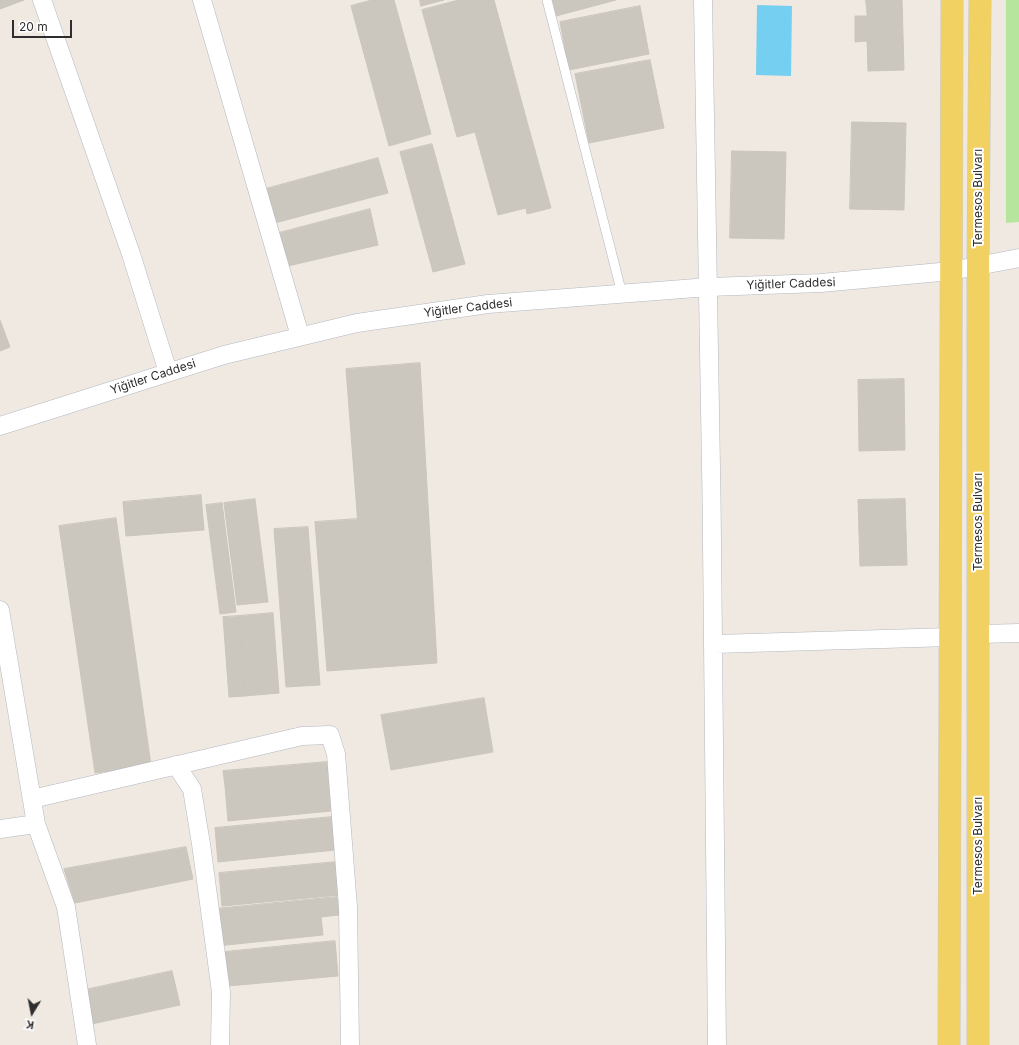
<!DOCTYPE html>
<html>
<head>
<meta charset="utf-8">
<style>
	body { margin:0 }
	#map { position:relative; width:1019px; height:1045px; overflow:hidden; background:#efe9e1; font-family:Inter,sans-serif }
	canvas { display:block }
	.north { position:absolute; left:12px; top:993px; width:40px; height:40px; -webkit-text-stroke:3px #fff; paint-order:stroke; rotate:190deg; font-size:11px; font-weight:700; line-height:16px; text-align:center; color:#2e2e2e }
	.north::after { content:''; display:block; margin:auto; width:14px; height:18px; background:#2e2e2e; clip-path:polygon(50% 0,100% 100%,50% 72%,0 100%) }
	.scale { position:absolute; left:12px; top:20px; width:60px; height:18px; box-sizing:border-box; border:2px solid #2e2e2e; border-top:0; padding-left:5px; font-size:12px; line-height:14px; white-space:nowrap; color:#2e2e2e; -webkit-text-stroke:3px #fff; paint-order:stroke }
</style>
</head>
<body>
<div id="map">
<canvas width="1019" height="1045"></canvas>
<div class="north">K</div>
<div class="scale">20 m</div>
</div>
<script>
const ctx = document.querySelector('canvas').getContext('2d');
ctx.lineJoin = 'round';
function fillPath(path, color) {
  ctx.fillStyle = color;
  ctx.fill(path, 'evenodd');
}
function stroke(path, color, width, dash) {
  ctx.strokeStyle = color;
  ctx.lineWidth = width;
  ctx.lineCap = dash ? 'butt' : 'round';
  ctx.setLineDash(dash || []);
  ctx.stroke(path);
}
function write(font, color, halo, rows, align = 'center') {
  ctx.font = font + ' Inter,sans-serif';
  ctx.lineWidth = 4;
  ctx.setLineDash([]);
  ctx.textBaseline = 'middle';
  ctx.strokeStyle = halo;
  ctx.fillStyle = color;
  for (const [text, x, y, turn = 0] of rows) {
    ctx.save();
    ctx.translate(x, y);
    ctx.rotate((+turn || 0) * Math.PI / 180);
    ctx.textAlign = isNaN(turn) ? turn : align;
    if (halo) ctx.strokeText(text, 0, 0);
    ctx.fillText(text, 0, 0);
    ctx.restore();
  }
}
fillPath(new Path2D(`
	M1006,0h13v222l-13,1z`), '#b6e59e');
fillPath(new Path2D(`
	M757,5l35,1 -1,70 -35,-1z`), '#75cff0');
const building = new Path2D(`
	M0,0h24l-24,9z
	M372,0h22l37,134 -42,12 -38,-140z
	M420,0h24l-23,6z
	M459,0h35l32,118 -69,19 -35,-127z
	M552,0h64l-60,16z
	M866,0h36l2,70 -36,1 -1,-30 -12,1v-26h12z
	M640,6l9,48 -80,16 -9,-48z
	M650,60l14,68 -75,15 -14,-69z
	M526,118l25,90 -24,6 -1,-6 -28,7 -23,-83z
	M852,122l54,1 -2,87 -54,-1z
	M432,144l33,120 -32,8 -33,-120z
	M732,151l54,1 -2,87 -54,-1z
	M378,158l10,35 -117,31 -9,-34z
	M370,209l8,36 -90,21 -9,-33z
	M0,320l10,27 -10,4z
	M420,363l17,300 -68,5 -23,-299z
	M904,379l1,71 -46,1 -1,-71z
	M201,495l3,35 -78,6 -3,-34z
	M255,499l13,103 -31,3 -13,-102z
	M905,499l2,66 -47,1 -2,-66z
	M222,503l14,109 -16,2 -14,-109z
	M116,518l35,247 -56,8 -36,-247z
	M358,519l11,149 -42,3 -12,-149z
	M308,527l12,158 -34,2 -12,-158z
	M273,613l6,80 -34,3 -6,-80z
	M239,616l6,80 -16,1 -6,-80z
	M484,698l9,54 -102,18 -10,-55z
	M327,762l1,15 -103,9 -2,-15z
	M328,777l3,34 -103,10 -3,-35z
	M332,817l3,33 -117,12 -3,-34z
	M186,847l7,32 -118,24 -11,-34z
	M336,862l4,33 -118,11 -3,-33z
	M337,897l2,18 -18,2 2,18 -106,11 -3,-37z
	M335,941l3,35 -110,10 -4,-34z
	M172,971l8,34 -88,19 -7,-34z`);
fillPath(building, '#cbc7bf');
stroke(building, '#cbc5ba', 1);
const service = new Path2D(`
	M547,0l75,294`);
const minor = new Path2D(`
	M42,0l89,254 37,118
	M202,0l98,336
	M703,0c7,348 12,697 14,1045
	M0,426l224,-71 133,-32 131,-19 221,-17 112,-4 130,-12 68,-13
	M0,610l36,214 30,83 21,138
	M979,634l40,-1
	M715,644l236,-7
	M176,765l16,24 9,55 20,148 -1,53
	M32,799l270,-63 28,-1 6,19 12,153 2,138
	M0,829l36,-5`);
const primary = new Path2D(`
	M949,1045l3,-1045
	M978,1045v-779l2,-266`);
stroke(service, '#b4b7c1', 10);
stroke(minor, '#b4b7c1', 19);
stroke(primary, '#c9c9c9', 23);
stroke(service, '#fff', 9);
stroke(minor, '#fff', 18);
stroke(primary, '#f2d163', 22);
write('12px', '#2e2e2e', '#fff', [
	["Termesos Bulvarı",978,198,-90],
	["Yiğitler Caddesi",791,284,-2],
	["Yiğitler Caddesi",468,308,-7],
	["Yiğitler Caddesi",153,377,-18],
	["Termesos Bulvarı",978,522,-90],
	["Termesos Bulvarı",978,846,-90]
]);
</script>
</body>
</html>
